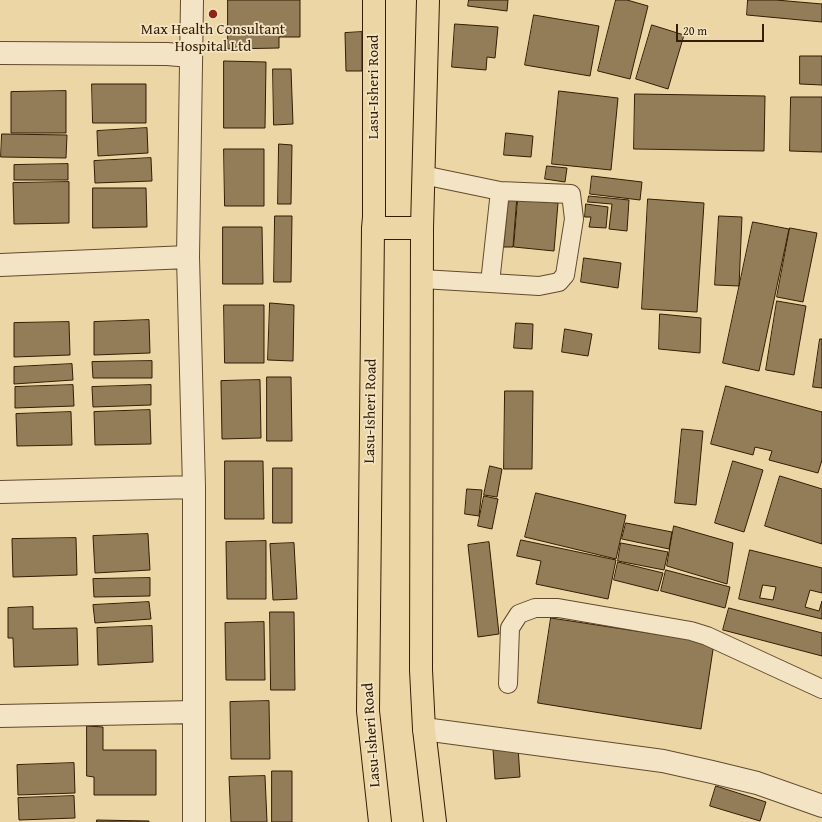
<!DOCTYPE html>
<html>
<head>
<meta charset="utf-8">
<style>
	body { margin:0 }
	#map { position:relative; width:822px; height:822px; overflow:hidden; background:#ecd6a6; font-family:"Gentium Book Plus",serif }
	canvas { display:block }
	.scale { position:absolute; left:676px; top:24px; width:88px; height:18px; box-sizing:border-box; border:2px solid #331d03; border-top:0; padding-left:5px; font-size:12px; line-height:14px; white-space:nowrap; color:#331d03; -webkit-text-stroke:3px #f3e4c5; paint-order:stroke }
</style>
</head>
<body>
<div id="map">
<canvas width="822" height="822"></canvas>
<div class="scale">20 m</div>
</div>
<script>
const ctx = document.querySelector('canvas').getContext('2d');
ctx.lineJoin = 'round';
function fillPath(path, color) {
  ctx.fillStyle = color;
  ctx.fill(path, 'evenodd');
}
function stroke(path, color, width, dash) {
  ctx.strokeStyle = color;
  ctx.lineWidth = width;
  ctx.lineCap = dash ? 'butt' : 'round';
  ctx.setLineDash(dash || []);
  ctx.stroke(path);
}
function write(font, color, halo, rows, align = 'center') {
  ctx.font = font + ' "Gentium Book Plus",serif';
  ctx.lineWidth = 3.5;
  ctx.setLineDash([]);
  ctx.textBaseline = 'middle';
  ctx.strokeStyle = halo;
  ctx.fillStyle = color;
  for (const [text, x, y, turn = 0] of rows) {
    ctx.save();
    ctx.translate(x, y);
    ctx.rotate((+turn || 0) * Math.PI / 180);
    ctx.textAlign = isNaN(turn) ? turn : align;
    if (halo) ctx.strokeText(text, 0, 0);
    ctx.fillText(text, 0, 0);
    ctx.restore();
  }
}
const building = new Path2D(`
	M228,0h72v37h-21v11l-51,1z
	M469,0h39l-1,11 -39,-5z
	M616,0h11l21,6 -18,73 -32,-8z
	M748,0h28l46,4v18l-75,-7z
	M534,15l65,11 -9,50 -65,-11z
	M455,24l43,3 -3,31 -8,-1 -1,13 -34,-3z
	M652,25l32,10 -16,54 -32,-10z
	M362,32v39h-16l-1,-38z
	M800,56h22v29l-22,-1z
	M224,61l42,1 -1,66h-41z
	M273,69h18l2,55 -19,1z
	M92,84h54v39h-53z
	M66,91v42h-55v-41z
	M559,91l59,7 -7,72 -59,-6z
	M635,94l130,2 -1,55 -130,-2z
	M791,97h31v55l-32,-1z
	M147,128l1,25 -50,3 -1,-25z
	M506,133l27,3 -2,21 -27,-2z
	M2,134l65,1 -1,23 -65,-1z
	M279,144l13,1 -1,59h-13z
	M224,149h40v57h-39z
	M151,158l1,23 -57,2 -1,-22z
	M68,164v16h-54v-15z
	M547,166l20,2 -2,14 -20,-3z
	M592,176l50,6 -2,18 -50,-6z
	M69,182v41l-55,1 -1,-41z
	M93,188h53l1,39 -54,1z
	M509,196h8l-4,51h-9z
	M589,196l40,4 -2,31 -18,-2 3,-25 -24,-2z
	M648,199l56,4 -7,109 -55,-3z
	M518,200l40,3 -4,48 -40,-4z
	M586,204l22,3 -2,21 -17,-1 2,-10h-6z
	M275,216h17l-1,66h-17z
	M719,216l23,1 -3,69 -24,-1z
	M753,222l36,7 -30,142 -36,-8z
	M223,227h39l1,57h-40z
	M790,228l27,5 -14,69 -26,-5z
	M584,258l37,5 -3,25 -37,-6z
	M777,301l29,5 -12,69 -28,-5z
	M270,303l24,2 -1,56 -25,-1z
	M224,305h40v58h-39z
	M660,314l41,4 -1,35 -41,-4z
	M149,320l1,33 -56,2v-33z
	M69,322l1,33 -56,2v-34z
	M516,323l17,1 -1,25 -18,-1z
	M565,329l27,5 -4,22 -26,-4z
	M820,339h2v49l-9,-1z
	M152,361v17h-59l-1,-16z
	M72,364l1,16 -59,4v-17z
	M267,377h24l1,64h-25z
	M260,380l1,58 -39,1 -1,-58z
	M73,385l1,21 -59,2v-21z
	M151,385v20l-58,2 -1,-20z
	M726,386l96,26v48l-4,13 -49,-13 3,-9 -17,-4 -2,8 -42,-11z
	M505,391h28l-1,78h-28z
	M150,410l1,34 -56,1 -1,-33z
	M71,412l1,33 -55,1 -1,-32z
	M682,429l21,2 -7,74 -21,-2z
	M225,461h38l1,58h-39z
	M733,461l30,9 -19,62 -29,-9z
	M490,466l12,3 -5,28 -13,-2z
	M273,468h19v55h-19z
	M780,476l42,13v55l-57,-18z
	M467,489l15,1 -3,26 -14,-2z
	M536,493l90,22 -10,44 -91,-22z
	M484,496l14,3 -6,30 -14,-3z
	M626,523l46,9 -3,17 -47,-10z
	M674,526l59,17 -6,41 -60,-18z
	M148,534l2,36 -55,3 -2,-37z
	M76,538l1,37 -64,2 -1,-38z
	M521,540l95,20 -8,39 -72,-15 5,-23 -24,-5z
	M266,541v58h-39l-1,-57z
	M489,542l10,92 -21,3 -10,-92z
	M294,543l3,56 -24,1 -3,-56z
	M621,543l47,9 -4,18 -46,-9z
	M750,550l72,18v25l-12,-3 -5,17 14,4 3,-10v18l-83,-20zM763,585l13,2 -3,13 -13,-2z
	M618,562l45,11 -5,18 -44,-11z
	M666,570l64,17 -5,21 -64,-17z
	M150,578v18l-56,1 -1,-18z
	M149,602l2,17 -56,4 -2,-18z
	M33,607v22l44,-1 1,37 -64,2 -1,-29h-5v-30z
	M729,608l93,25v23l-99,-26z
	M270,612h24l1,78h-24z
	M551,618l163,25 -13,86 -163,-26z
	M264,622l1,58h-39l-1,-57z
	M152,626l1,36 -55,3 -1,-37z
	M269,701l1,58h-39l-1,-57z
	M87,726l16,1v23h53v45h-62v-18l-7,-1z
	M518,747l2,30 -25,2 -2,-30z
	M74,763l1,30 -57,2 -1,-30z
	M272,771h20v51h-20z
	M265,776l2,46h-36l-2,-45z
	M716,786l50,16 -6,19 -50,-15z
	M74,796l1,22 -56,2 -1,-22z
	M97,820l52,1v1h-52z`);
fillPath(building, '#937d58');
stroke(building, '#331d03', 1);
const service = new Path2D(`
	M422,279l68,4 10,-92 -77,-16
	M490,283l49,3 20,-4 6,-7 9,-56 -3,-25 -71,-3
	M508,684l2,-56 9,-14 16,-6h23l133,23 16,5 115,53`);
const minor = new Path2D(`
	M192,0l-4,257 6,230v335
	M0,53l167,1 24,2
	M0,265l188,-8
	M0,492l194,-5
	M0,716l194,-4
	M424,729l239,32 49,11 45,11 65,23`);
const primary = new Path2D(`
	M374,0v217l-1,11 -5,483 12,111
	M428,0l-6,228 -1,442 3,59 11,93
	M373,228h49`);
stroke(service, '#614b2c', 20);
stroke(minor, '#614b2c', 24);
stroke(primary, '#331d03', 24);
stroke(service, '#f3e4c5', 18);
stroke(minor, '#f3e4c5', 22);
stroke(primary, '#ecd6a6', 22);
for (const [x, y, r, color] of [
	[213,14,5,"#8f2418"]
]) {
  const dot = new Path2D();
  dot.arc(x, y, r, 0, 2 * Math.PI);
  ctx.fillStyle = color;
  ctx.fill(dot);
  stroke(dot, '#f3e4c5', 1.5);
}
write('15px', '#331d03', '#f3e4c5', [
	["Max Health Consultant",213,30],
	["Hospital Ltd",213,47]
]);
write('15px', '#331d03', '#f3e4c5', [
	["Lasu-Isheri Road",374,87,-90],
	["Lasu-Isheri Road",371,411,-89],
	["Lasu-Isheri Road",372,735,-94]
]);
</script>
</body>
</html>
